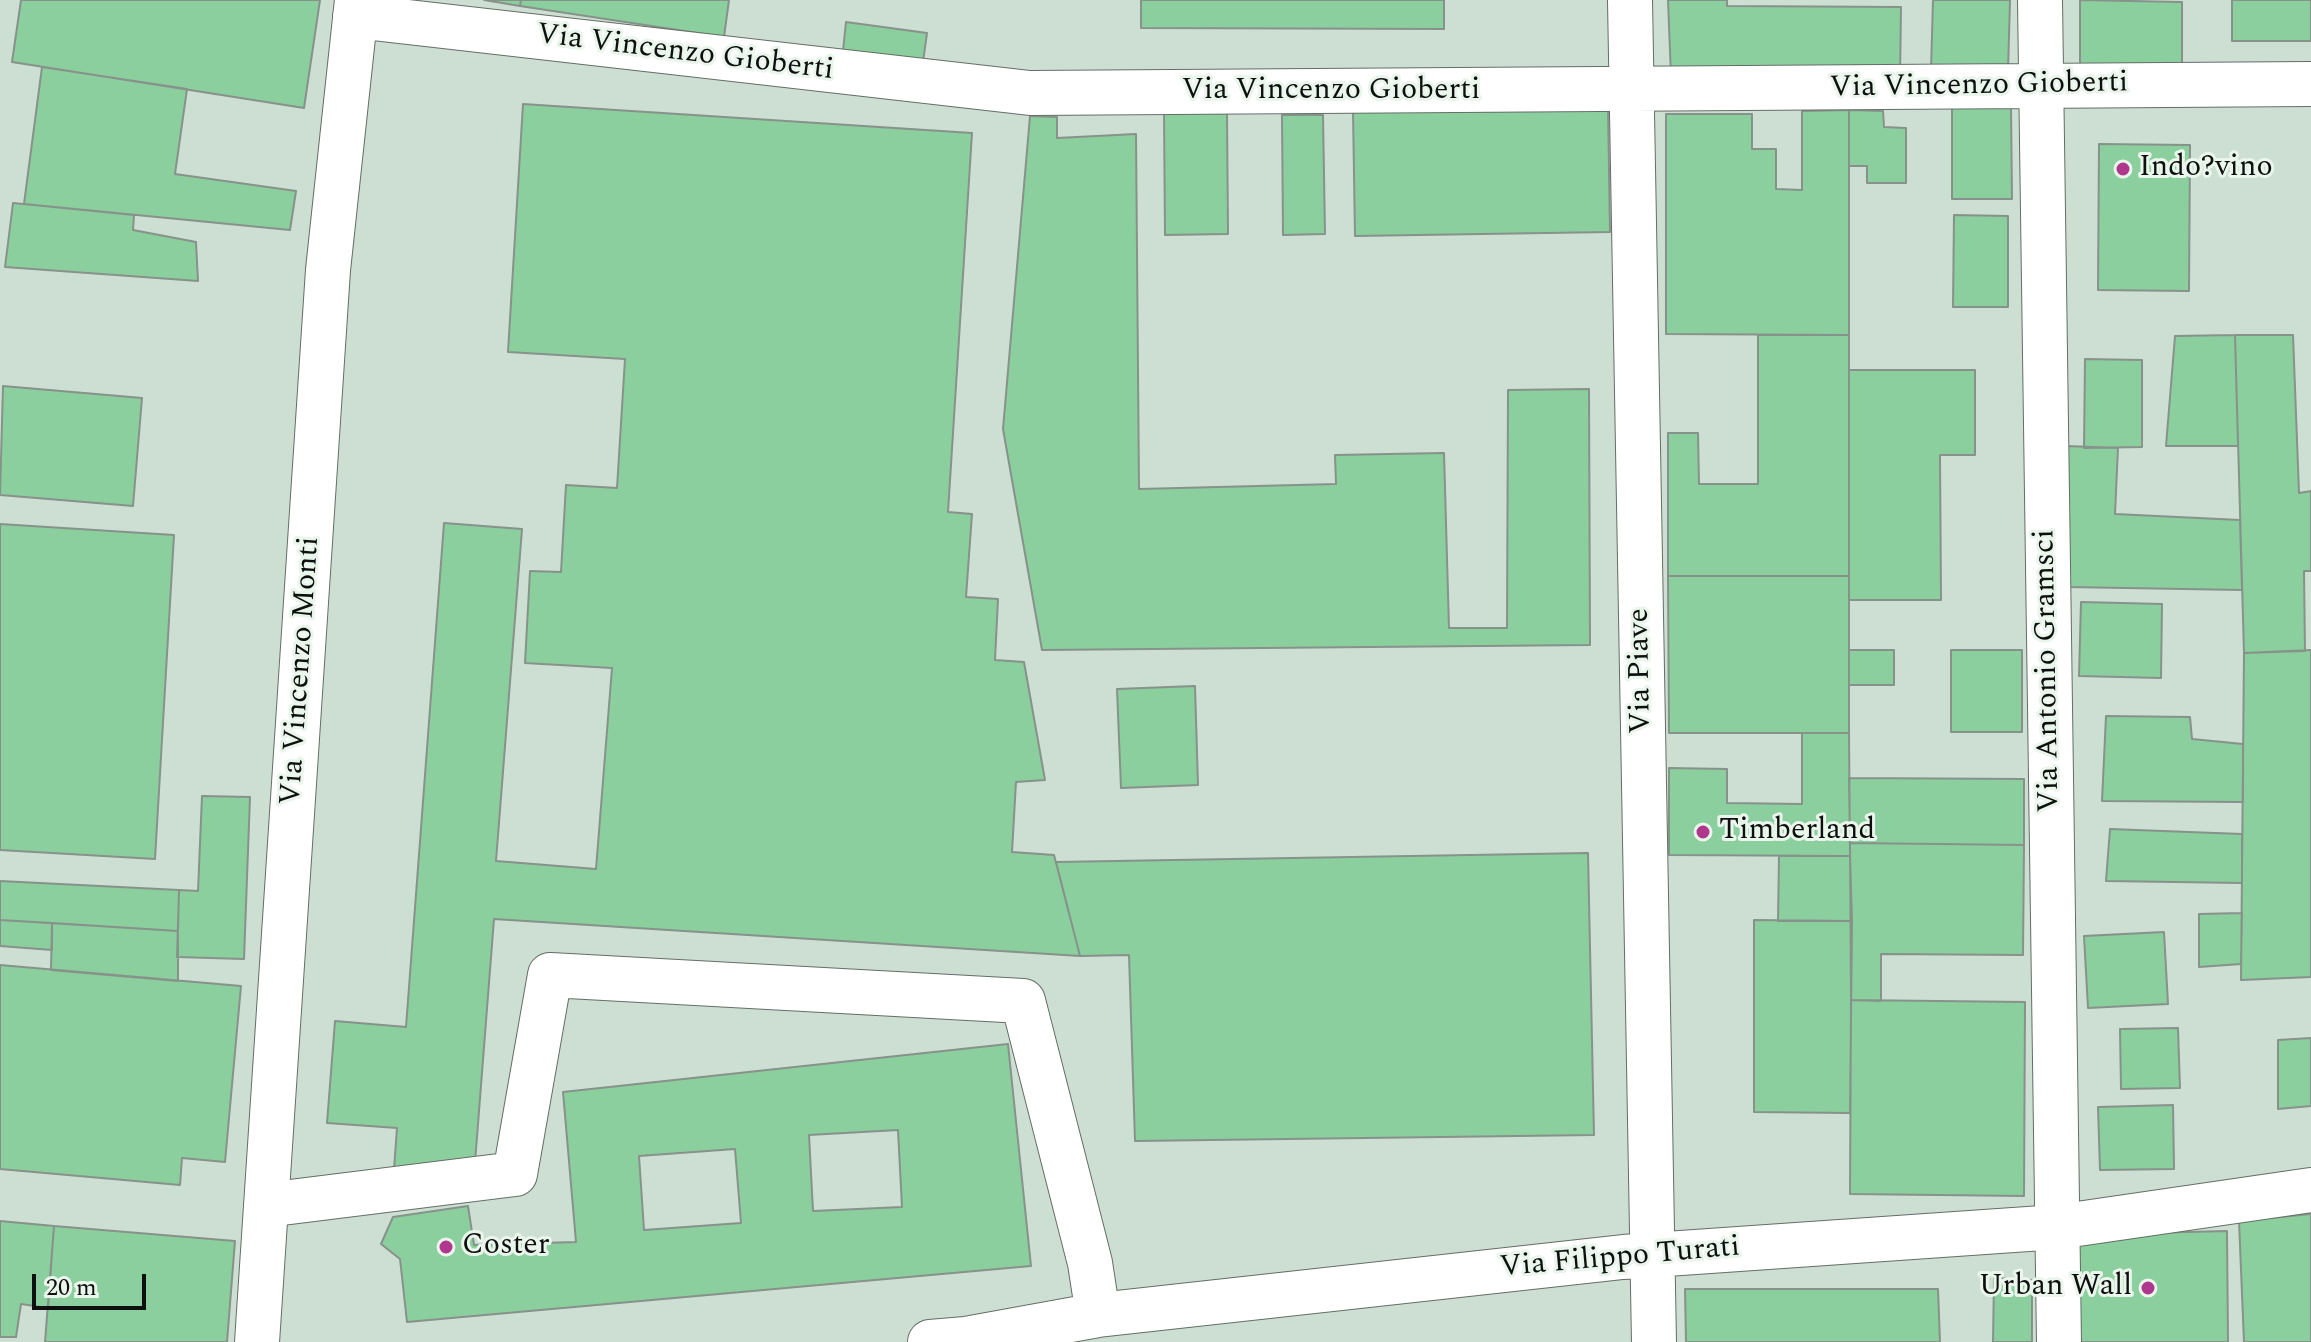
<!DOCTYPE html>
<html>
<head>
<meta charset="utf-8">
<style>
	body { margin:0 }
	#map { position:relative; width:2311px; height:1342px; overflow:hidden; background:#dde8df; font-family:Spectral,serif }
	canvas { display:block }
	.scale { position:absolute; left:32px; top:1274px; width:114px; height:36px; box-sizing:border-box; border:4px solid #0d100e; border-top:0; padding-left:10px; font-size:24px; line-height:28px; white-space:nowrap; color:#0d100e; -webkit-text-stroke:6px #eaf5ec; paint-order:stroke }
</style>
</head>
<body>
<div id="map">
<canvas width="2311" height="1342"></canvas>
<div class="scale">20 m</div>
</div>
<script>
const ctx = document.querySelector('canvas').getContext('2d');
ctx.lineJoin = 'round';
function fillPath(path, color) {
  ctx.fillStyle = color;
  ctx.fill(path, 'evenodd');
}
function stroke(path, color, width, dash) {
  ctx.strokeStyle = color;
  ctx.lineWidth = width;
  ctx.lineCap = dash ? 'butt' : 'round';
  ctx.setLineDash(dash || []);
  ctx.stroke(path);
}
function write(font, color, halo, rows, align = 'center') {
  ctx.font = font + ' Spectral,serif';
  ctx.lineWidth = 6;
  ctx.setLineDash([]);
  ctx.textBaseline = 'middle';
  ctx.strokeStyle = halo;
  ctx.fillStyle = color;
  for (const [text, x, y, turn = 0] of rows) {
    ctx.save();
    ctx.translate(x, y);
    ctx.rotate((+turn || 0) * Math.PI / 180);
    ctx.textAlign = isNaN(turn) ? turn : align;
    if (halo) ctx.strokeText(text, 0, 0);
    ctx.fillText(text, 0, 0);
    ctx.restore();
  }
}
fillPath(new Path2D(`
	M0,0h2311v1342h-2311z`), '#cddfd2');
const building = new Path2D(`
	M21,0h299l-16,108 -292,-46z
	M484,0h37l-1,6z
	M521,0h208l-5,37 -204,-31z
	M1141,0h303v29l-303,-1z
	M1668,0h59v6l174,1 -1,71 -229,-2z
	M1933,0h77l-2,72 -77,-2z
	M2080,0l102,2v67h-102z
	M2232,0h79v41h-79z
	M846,22l81,11 -4,29 -80,-11z
	M42,67l145,22 -12,85 121,17 -6,39 -266,-26z
	M523,104l449,29 -24,379 24,2 -6,83 32,2 -3,61 29,2 21,118 -29,2 -4,70 42,3 26,101 -586,-37 -20,256 -80,-6 3,-41 -70,-5 8,-102 71,6 38,-504 78,6 -26,332 100,8 16,-201 -87,-5 5,-92 31,1 5,-87 51,3 8,-129 -117,-7z
	M1608,108l2,124 -255,4 -2,-124z
	M1952,108h59l1,91h-60z
	M1849,110l34,1 1,16 22,1v55h-39v-17h-18z
	M1849,110v225l-183,-1v-220h86v35h24v40l26,1v-79z
	M1164,112h63l1,122 -63,1z
	M1282,115h41l2,119 -42,1z
	M1030,116l27,1v21l79,-4 3,355 197,-5 -1,-29 109,-2 5,175h58l1,-238 81,-1 1,256 -548,5 -39,-221z
	M2099,144l91,1 -1,146 -91,-1z
	M13,203l121,12 -1,15 63,12 2,39 -193,-14z
	M1954,215l54,1v91h-55z
	M1758,335h91v241h-181v-143h30l1,51h59z
	M2235,335l3,111h-72l9,-110z
	M2235,335h58l6,158 12,-2v80h-7l1,80 -61,2z
	M2085,359l57,1v87l-58,1z
	M1849,370h126v85h-35l1,145h-92z
	M3,386l139,12 -9,108 -133,-11z
	M2066,446l52,2 -3,66 125,6 2,70 -175,-3z
	M0,524l174,11 -19,324 -155,-9z
	M1668,576h181v157h-180z
	M2081,602l81,2 -1,74 -82,-2z
	M1849,650h45v35h-45z
	M1951,650h71v82h-71z
	M2311,650v327l-70,3 3,-327z
	M1195,686l3,99 -77,3 -4,-99z
	M2106,716l84,1 2,22 51,5v58l-141,-1z
	M1802,733h47l1,123 -181,-1v-87l58,1v34l75,1z
	M1849,778l175,1v66l-174,-2z
	M202,796l48,1 -6,162 -67,-2 2,-67 19,1z
	M2110,829l132,5v49l-136,-2z
	M1850,843l174,2 -1,110 -142,-1v47l-30,-1z
	M1588,853l6,282 -459,6 -6,-186 -49,1 -24,-94z
	M1779,856h71l2,65h-74z
	M0,881l179,9 -1,41 -178,-11z
	M2242,913l-1,51 -42,3v-53z
	M0,920l52,3v27l-52,-4z
	M1754,920l98,1 -2,192 -96,-1z
	M52,923l126,8v50l-127,-11z
	M2164,932l4,72 -80,4 -4,-72z
	M0,965l241,21 -16,176 -43,-4 -2,27 -180,-16z
	M1851,1000l174,2 -1,194 -174,-2z
	M2178,1028l2,60 -59,1 -1,-60z
	M2311,1038v68l-33,3v-69z
	M1008,1044l23,222 -624,56 -7,-63 -19,-15 12,-27 75,-11 6,39 102,-3 -13,-150zM898,1130l4,77 -89,4 -4,-76zM735,1149l6,74 -97,7 -5,-74z
	M2173,1105l1,64 -74,1 -2,-63z
	M2311,1214v128h-67l-5,-121z
	M0,1221l54,5 -6,82 -27,-4 -5,33h-16z
	M54,1226l181,15 -8,101h-182z
	M2227,1231l1,111h-157l-4,-107z
	M1994,1278l38,2v62h-39z
	M1685,1289h253l2,53h-254z`);
fillPath(building, '#8ccf9f');
stroke(building, '#87928a', 2);
const minor = new Path2D(`
	M1630,0l24,1342
	M2040,0l19,1342
	M355,16l675,77 1281,-9
	M266,1205l249,-31 35,-199 473,26 67,262 8,52
	M257,1342l71,-1072 29,-270
	M930,1342l36,-3 132,-24 525,-58 434,-30 254,-37`);
stroke(minor, '#646e66', 46);
stroke(minor, '#fff', 44);
for (const [x, y, r, color] of [
	[2123,169,8,"#af388e"],
	[1703,832,8,"#af388e"],
	[446,1247,8,"#af388e"],
	[2148,1288,8,"#af388e"]
]) {
  const dot = new Path2D();
  dot.arc(x, y, r, 0, 2 * Math.PI);
  ctx.fillStyle = color;
  ctx.fill(dot);
  stroke(dot, '#eaf5ec', 3);
}
write('30px', '#0d100e', '#eaf5ec', [
	["Via Vincenzo Gioberti",685,54,7],
	["Via Vincenzo Gioberti",1979,87,-1],
	["Via Vincenzo Gioberti",1331,92],
	["Via Vincenzo Monti",302,671,-86],
	["Via Piave",1642,671,-91],
	["Via Antonio Gramsci",2049,671,-91],
	["Via Filippo Turati",1620,1259,-5]
]);
write('30px', '#0d100e', '#eaf5ec', [
	["Indo?vino",2139,169],
	["Timberland",1719,832],
	["Coster",462,1247],
	["Urban Wall",2132,1288,"right"]
], 'left');
</script>
</body>
</html>
